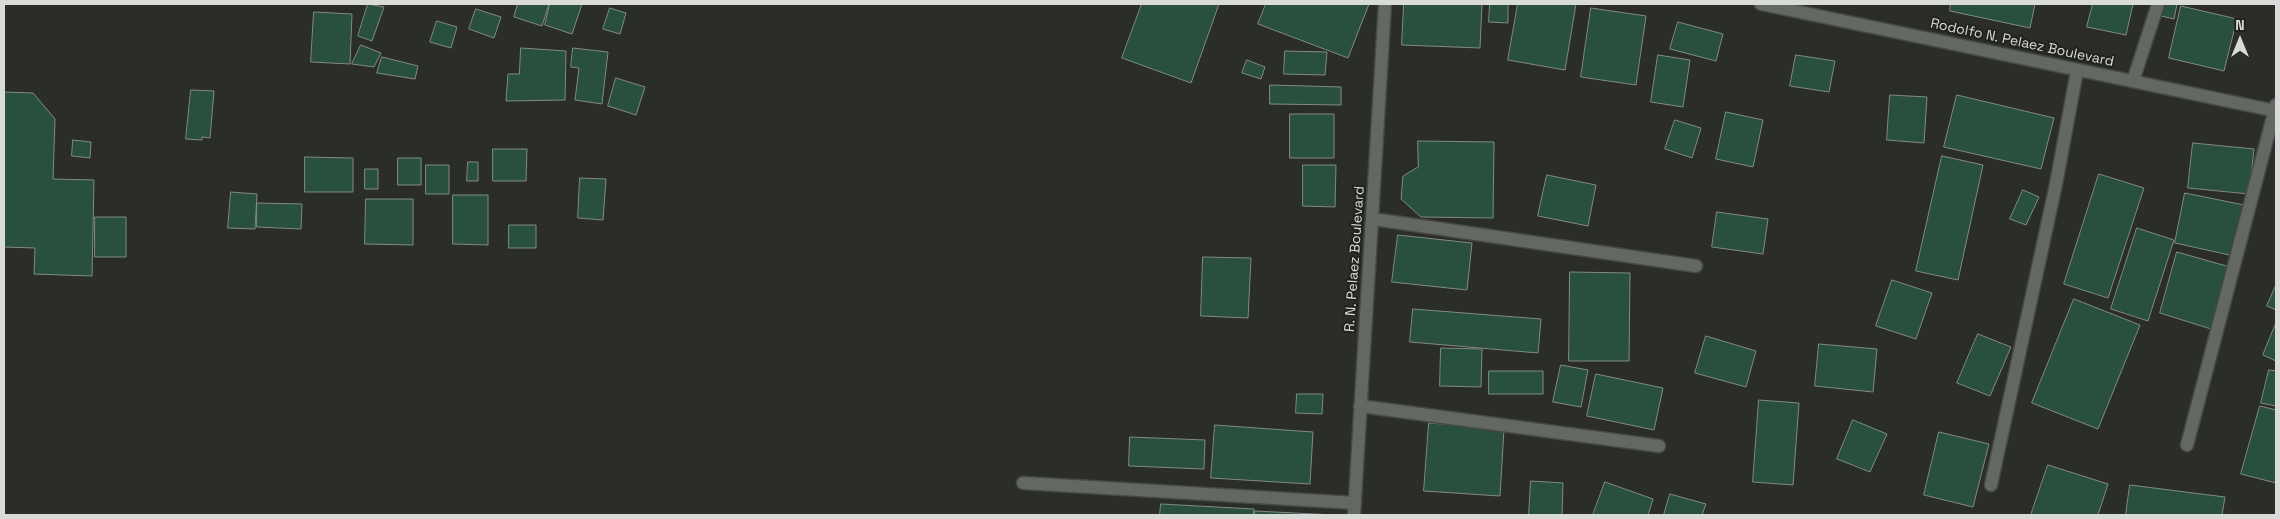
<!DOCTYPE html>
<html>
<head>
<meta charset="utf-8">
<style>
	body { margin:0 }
	#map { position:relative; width:2280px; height:519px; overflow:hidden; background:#2a2d28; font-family:"Space Grotesk",sans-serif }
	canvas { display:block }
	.frame { position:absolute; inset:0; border:5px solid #d9dbd8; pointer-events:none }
	.north { position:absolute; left:2215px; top:15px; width:50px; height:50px; -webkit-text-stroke:4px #20231f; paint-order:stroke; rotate:0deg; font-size:14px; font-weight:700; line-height:20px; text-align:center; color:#d9dbd8 }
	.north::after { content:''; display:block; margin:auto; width:18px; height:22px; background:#d9dbd8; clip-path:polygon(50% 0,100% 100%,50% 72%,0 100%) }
</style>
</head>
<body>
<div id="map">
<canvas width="2280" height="519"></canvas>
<div class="frame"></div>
<div class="north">N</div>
</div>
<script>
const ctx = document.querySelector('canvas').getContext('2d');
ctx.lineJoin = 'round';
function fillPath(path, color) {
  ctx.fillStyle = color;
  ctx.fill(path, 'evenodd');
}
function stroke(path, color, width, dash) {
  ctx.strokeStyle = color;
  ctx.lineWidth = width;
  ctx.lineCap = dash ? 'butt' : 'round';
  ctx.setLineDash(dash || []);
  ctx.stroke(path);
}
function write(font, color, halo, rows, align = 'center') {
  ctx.font = font + ' "Space Grotesk",sans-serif';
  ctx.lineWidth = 4;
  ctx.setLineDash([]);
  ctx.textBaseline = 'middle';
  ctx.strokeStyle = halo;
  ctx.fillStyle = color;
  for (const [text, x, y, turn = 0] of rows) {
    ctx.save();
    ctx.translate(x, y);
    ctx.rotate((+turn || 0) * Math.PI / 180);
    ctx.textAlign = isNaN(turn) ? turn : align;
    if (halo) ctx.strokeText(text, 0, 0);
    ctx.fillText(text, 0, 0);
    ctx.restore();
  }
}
const building = new Path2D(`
	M368,4l16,3 -12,34 -14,-5z
	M518,4h31l-7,22 -28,-9z
	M550,4h32l-10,30 -27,-9z
	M1142,4h77l-28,79 -69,-25z
	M1266,4h103l-21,54 -90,-34z
	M1404,4h78l-2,44 -78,-3z
	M1490,4h18v19l-19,-1z
	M1518,4h58l-11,66 -57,-10z
	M1951,4h84l-5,24 -80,-17z
	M2093,4h40l-7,31 -39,-8z
	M2164,4h13l-3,15 -13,-3z
	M2181,6l56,13 -13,52 -55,-13z
	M610,8l16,5 -6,21 -17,-5z
	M1591,8l55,8 -10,69 -55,-8z
	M476,9l25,8 -7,21 -25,-9z
	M314,12l38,2 -2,50 -39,-2z
	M437,21l20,6 -6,21 -21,-6z
	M1678,22l45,12 -7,27 -46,-12z
	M361,45l20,8 -7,14 -22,-3z
	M521,48l45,3 -1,49 -59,1 2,-27h11z
	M573,48l35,4 -6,52 -27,-4 4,-32 -8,-1z
	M1285,51l42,1 -2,23 -41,-1z
	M1658,55l32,5 -7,47 -32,-5z
	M1796,55l39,6 -6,31 -39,-6z
	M382,57l36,9 -3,13 -38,-6z
	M1247,60l18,7 -4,12 -19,-6z
	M616,78l29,9 -9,28 -28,-9z
	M1270,85l71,2v18l-71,-1z
	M191,90l23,1 -4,47 -8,-1v3l-16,-1z
	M4,92l29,1 22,26 -2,60 41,1 -2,96 -58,-2 1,-26 -31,-1z
	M1890,95l37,2 -3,46 -37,-3z
	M1957,95l97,23 -13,51 -97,-22z
	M1726,112l37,8 -10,47 -37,-8z
	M1290,114h44v44h-44z
	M1675,120l26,8 -9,30 -27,-9z
	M73,140l18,2 -1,16 -18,-2z
	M1418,141l76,1 -1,76 -72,-1 -20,-18 2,-23 15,-9z
	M2193,143l61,6 -5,45 -61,-6z
	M493,149h34l-1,32h-33z
	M1942,156l41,9 -25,115 -42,-9z
	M305,157l48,1v34h-48z
	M398,158h23v27h-23z
	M468,162h10v19h-11z
	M426,165h23v29h-23z
	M1303,165h33l-1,42 -32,-1z
	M365,169h13v20h-13z
	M2099,174l45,14 -36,110 -44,-14z
	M1547,175l49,10 -8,41 -50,-10z
	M580,178l26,1 -3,41 -25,-2z
	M2023,190l16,7 -13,28 -16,-6z
	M231,192l26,2 -2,35 -27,-1z
	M2185,193l59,12 -10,51 -59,-13z
	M453,195h35v50l-35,-1z
	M366,199h47v46l-48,-1z
	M257,203l45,1 -1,25 -44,-2z
	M1717,212l51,7 -5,35 -51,-7z
	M95,217h31v40h-31z
	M509,225h27v23h-27z
	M2137,228l37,12 -26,81 -37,-12z
	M1398,235l74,8 -5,47 -75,-8z
	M2177,252l53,15 -19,62 -51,-16z
	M1203,257l48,1 -3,60 -47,-2z
	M1570,272l60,1 -1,88h-60z
	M1892,280l40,13 -16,46 -40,-13z
	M2276,285v25l-9,-4z
	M2074,299l66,26 -42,104 -66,-26z
	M1413,309l128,10 -3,34 -128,-11z
	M2276,323v38l-13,-6z
	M1978,334l33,13 -21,49 -33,-13z
	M1706,336l50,15 -10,36 -51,-14z
	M1819,344l58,5 -4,43 -58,-6z
	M1441,348l41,1 -1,38 -41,-1z
	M1561,365l27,5 -7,37 -28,-5z
	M2269,370l7,1v35l-15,-3z
	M1489,371h54v23h-54z
	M1596,374l67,14 -9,42 -67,-14z
	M1297,394h26l-1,20 -26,-1z
	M1759,400l40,3 -6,82 -40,-3z
	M2260,406l16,4v73l-35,-9z
	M1853,420l34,14 -17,38 -33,-13z
	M1429,423l75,6 -4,67 -76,-5z
	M1215,425l98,7 -3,52 -99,-6z
	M1939,432l50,12 -16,63 -49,-12z
	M1130,437l75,3 -1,29 -75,-3z
	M2048,465l60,19 -10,31h-67z
	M1531,481l32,2 -1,32h-33z
	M1605,482l48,17 -5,16h-55z
	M2130,485l95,12 -3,18h-96z
	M1670,494l36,10 -4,11h-38z
	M1161,504l93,5 -1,6h-93z
	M1255,511l80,4h-80z`);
fillPath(building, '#29503c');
stroke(building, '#838a86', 1);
const service = new Path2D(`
	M1023,483l332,20`);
const minor = new Path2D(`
	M2133,81l25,-77
	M1373,219l323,47
	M1360,406l299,40
	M2187,445l89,-340
	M1991,485l65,-301 21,-113`);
const tertiary = new Path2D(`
	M1761,4l515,107
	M1354,515l31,-511`);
stroke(service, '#464845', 15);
stroke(minor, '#464845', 15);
stroke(tertiary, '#464845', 15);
stroke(service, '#646862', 12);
stroke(minor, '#646862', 12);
stroke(tertiary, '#646862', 12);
write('14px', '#d9dbd8', '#20231f', [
	["Rodolfo N. Pelaez Boulevard",2022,43,12],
	["R. N. Pelaez Boulevard",1355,259,-86]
]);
</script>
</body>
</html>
